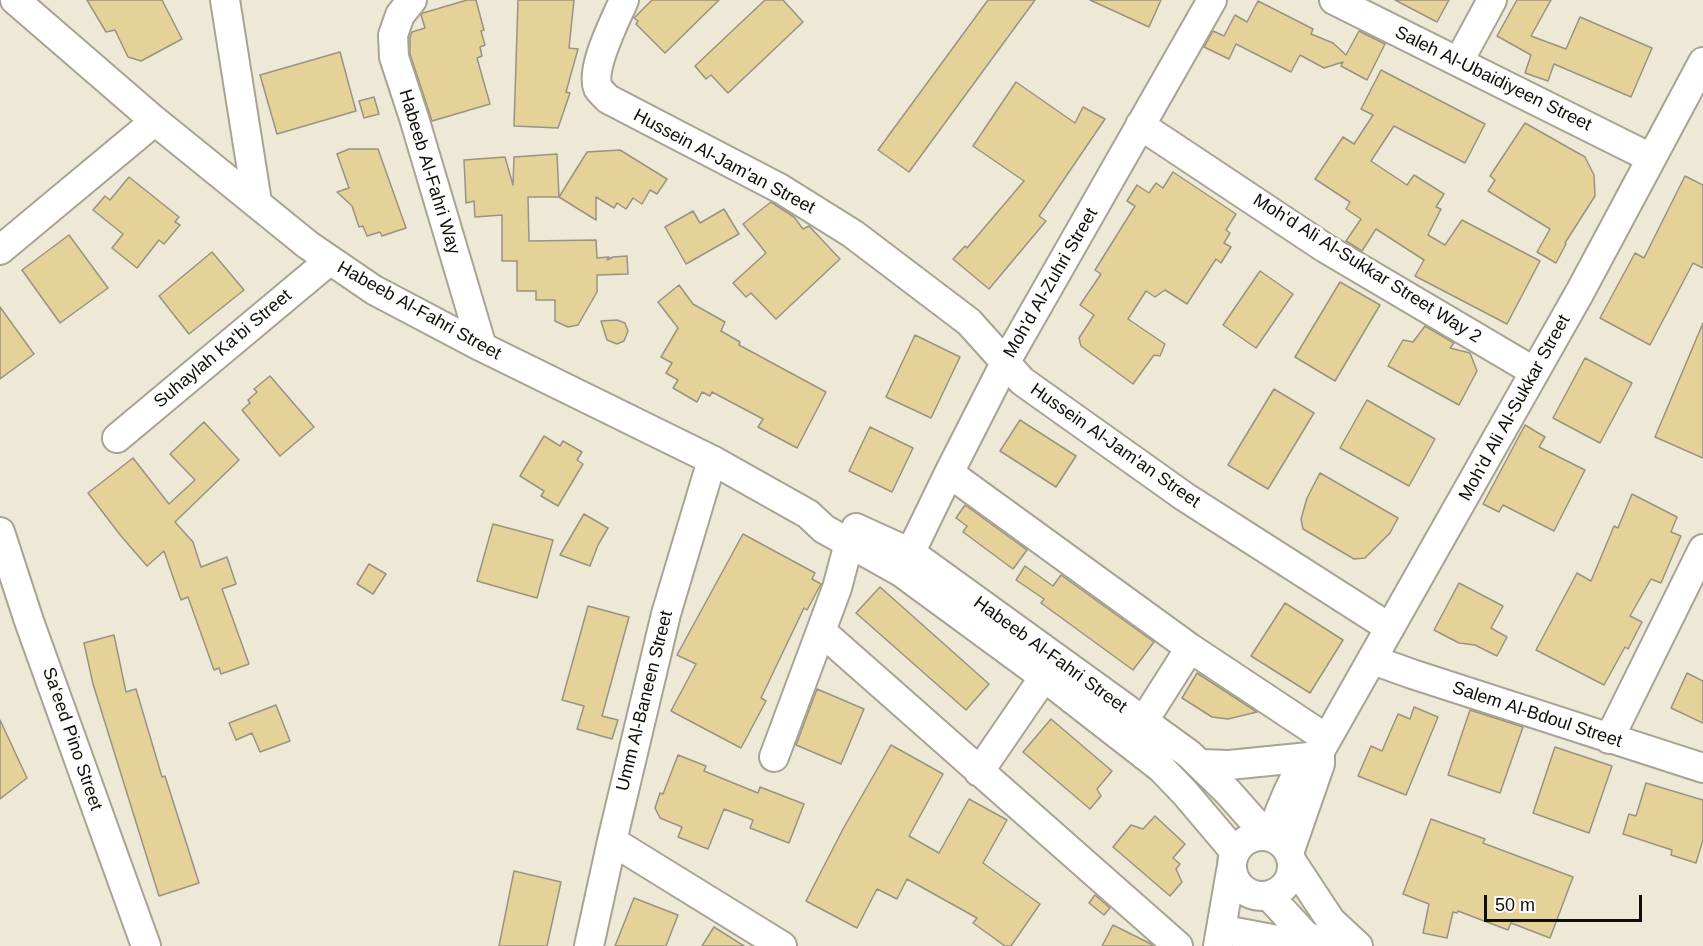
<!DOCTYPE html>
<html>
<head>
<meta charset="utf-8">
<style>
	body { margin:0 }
	#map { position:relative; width:1703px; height:946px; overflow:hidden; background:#eee8d6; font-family:Arial,sans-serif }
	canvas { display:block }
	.scale { position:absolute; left:1484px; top:895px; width:158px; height:27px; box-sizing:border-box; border:3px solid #100e08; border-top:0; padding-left:8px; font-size:18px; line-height:21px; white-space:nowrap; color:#100e08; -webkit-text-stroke:4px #fff; paint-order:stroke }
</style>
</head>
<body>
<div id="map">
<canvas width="1703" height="946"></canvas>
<div class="scale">50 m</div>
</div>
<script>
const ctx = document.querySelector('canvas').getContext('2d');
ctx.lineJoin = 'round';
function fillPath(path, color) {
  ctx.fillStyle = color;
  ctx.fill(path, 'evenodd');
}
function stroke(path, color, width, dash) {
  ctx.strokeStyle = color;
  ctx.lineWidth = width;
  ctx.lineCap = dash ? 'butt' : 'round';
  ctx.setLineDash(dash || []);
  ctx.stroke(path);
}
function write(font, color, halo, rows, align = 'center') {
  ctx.font = font + ' Arial,sans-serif';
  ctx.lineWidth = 6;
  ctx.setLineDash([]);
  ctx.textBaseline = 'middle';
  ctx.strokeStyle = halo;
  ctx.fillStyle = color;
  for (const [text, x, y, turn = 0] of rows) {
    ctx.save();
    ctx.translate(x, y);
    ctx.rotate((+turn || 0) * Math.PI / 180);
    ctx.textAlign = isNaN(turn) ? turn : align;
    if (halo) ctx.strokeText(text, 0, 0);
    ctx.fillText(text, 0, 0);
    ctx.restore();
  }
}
const building = new Path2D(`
	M87,0h75l20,39 -41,22 -13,-4 -13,-27 -9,2z
	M467,0h9l8,30 -3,1 4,14 -5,2 2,9 -5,2 13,46 -58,17 -22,-67v-17l2,-5 13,-4 -4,-13 2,-2z
	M518,0h56l-5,48 9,1 -12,43 4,1 -12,35 -44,-2z
	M652,0h67l-54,53 -29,-29 2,-3 -4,-3z
	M765,0h18l20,22 -75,71 -17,-18 -5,4 -11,-13z
	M988,0h47l-126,172 -31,-22z
	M1090,0h71l-12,27z
	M1395,0h54l-12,22z
	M1517,0h34l-20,36 35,13 14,-32 72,31 -21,49 -77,-33 -6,17 -23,-8 6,-18 -34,-19z
	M1258,1l55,28 -2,5 22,9 13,12 13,-24 26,13 -18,36 -26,-14 2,-4 -19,6 -24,-13 -9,17 -55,-28 -7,15 -25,-12 9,-16 11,5 11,-21 12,7z
	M340,52l16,59 -79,23 -17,-59z
	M1381,70l104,54 -20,39 -71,-37 -23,35 36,24 7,-10 30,19 -8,13 5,2 -13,26 17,10 17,-25 78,41 -33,63 -92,-48 9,-16 -48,-31 -14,22 -16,-10 15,-22 -15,-10 4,-7 -35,-23 28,-42 11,7 19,-29 -12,-6z
	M1016,82l59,41 8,-16 22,12 -66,97 7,5 -57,68 -36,-30 12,-13 2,2 57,-67 -51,-35z
	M374,97l5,17 -15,4 -5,-17z
	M1525,123l60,34 9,18 1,21 -30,47 1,1 -10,19 -19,-11 13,-23 -62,-38 7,-11 -5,-4z
	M349,149h29l28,79 -24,8 -2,-4 -13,4 -4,-10 -4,1 -7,-21 -15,-14 12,-4 -12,-34z
	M620,150l47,29 -10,15 -7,-4 -8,14 -9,-6 -7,11 -9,-6 -3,5 -18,-11v23l-37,-23 28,-45z
	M557,154l2,43h-31l1,44 67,-1 1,18 12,-1 -2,3 6,-3 14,-1 1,18 -31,1v17l-19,33 -10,2 -13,-6v-21h-19v-9h-19v-30h-15v-46l-27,2 -1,-16 -8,2 -2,-43 41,-3 8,28 1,-28z
	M1173,172l63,42 -10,16 4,3 -6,10 7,4 -10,16 -5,-4 -29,45 -22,-14 -10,7 -9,-6 -18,28 37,25 -5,12 -6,-1 -21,29 -52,-38 -2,-8 15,-23 -14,-10 21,-31 -6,-4 40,-64 -8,-5 10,-16 12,8 7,-10 7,5z
	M1685,176l18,9v83l-10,-5 -43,82 -50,-27 35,-65 9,5z
	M129,177l50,40 -4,5 5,3 -16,19 -5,-4 -22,28 -25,-20 11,-14 -30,-24 12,-14 5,4z
	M771,202l23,15 9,12 6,-3 31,33 -64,60 -25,-26 -5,4 -13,-14 33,-30 -23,-29z
	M724,209l15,25 -53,30 -21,-37 28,-16 7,12z
	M69,235l39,53 -48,35 -38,-53z
	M212,252l32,38 -55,44 -30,-38z
	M1260,271l33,23 -37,54 -33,-23z
	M1340,282l40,23 -45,76 -40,-24z
	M679,285l14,19 32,18 -4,9 19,11 -1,3 87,47 -29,56 -39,-21 5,-8 -51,-27 -2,4 -8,-4 -5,10 -24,-14 5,-8 -12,-7 6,-10 -11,-6 17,-29 -20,-26z
	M0,307l34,47 -34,25z
	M617,320l8,3 3,8 -4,10 -7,3 -10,-4 -6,-19z
	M1703,323v135l-48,-21z
	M1425,326l29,17 -4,5 20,5 7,18 -18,34 -71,-39 15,-26 10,2z
	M915,335l45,22 -29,61 -45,-21z
	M1585,358l47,25 -32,60 -47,-25z
	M270,376l44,51 -34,29 -38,-46 8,-7 -2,-3 9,-8 -3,-3z
	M1274,389l40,24 -46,76 -40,-24z
	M1367,400l68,39 -26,47 -69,-38z
	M1020,420l56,36 -20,31 -56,-36z
	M204,422l35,38 -64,62 18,20 8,25 26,-10 9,27 -14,5 27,75 -28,10 -2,-6 -5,2 -26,-73 -7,3 -17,-49 -17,15 -26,-30 -33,-43 45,-35 36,46 26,-24 -25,-26z
	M1525,425l20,12 -6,10 46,23 -31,61 -51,-26 -4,7 -16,-8z
	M870,427l43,21 -21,44 -43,-21z
	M544,436l16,10 3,-5 19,11 -5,8 6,4 -25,42 -17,-10 3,-5 -24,-15z
	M1320,473l78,45 -8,15 -25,25 -11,1 -51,-30 -2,-10 6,-21z
	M1632,494l45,23 -6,15 10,4 -20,47 -10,-4 -21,37 12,6 -14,27 -3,-2 -21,38 -68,-35 41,-77 14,8 23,-55 4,2z
	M965,505l62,45 -14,19 -50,-37 4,-6 -11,-8z
	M584,514l24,14 -10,17 -8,21 -30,-11z
	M493,524l60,16 -16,58 -60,-17z
	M743,534l72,39 -3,6 9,5 -14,26 -3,-2 -43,90 5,3 -25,47 -70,-37 25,-47 -19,-9z
	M369,564l17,10 -13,20 -16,-10z
	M1025,566l28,20 8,-11 93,67 -21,28 -92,-67 3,-4 -28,-19z
	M1459,583l44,23 -12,22 16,9 -10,19 -22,-11 -16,-2 -25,-13z
	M880,587l109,97 -23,26 -110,-97z
	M1285,603l58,37 -33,53 -59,-37z
	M588,606l41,11 -27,99 16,4 -6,19 -35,-10 7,-23 -22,-6z
	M114,635l12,57 10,-3 26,88 3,-1 34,107 -40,13 -66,-212 -9,-41z
	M1197,673l60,39 -29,7 -16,-2 -30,-19z
	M1687,673l16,8v42l-32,-15z
	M817,689l47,20 -23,55 -45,-19z
	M276,705l14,36 -30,11 -8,-19 -16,7 -7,-17z
	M1414,707l24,10 -32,78 -48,-19 13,-30 11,5 16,-37 12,5z
	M1470,710l53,17 -23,66 -52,-18z
	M1051,719l61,52 -15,18 4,7 -11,13 -67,-57z
	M0,720l27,58 -27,21z
	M891,745l52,29 -34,62 30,17 30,-54 38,21 -24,43 57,41 -29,42h-6l-32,-23 4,-5 -70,-39 -10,20 -20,-10 -20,39 -51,-27 37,-72z
	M1555,747l57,19 -23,67 -56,-20z
	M678,755l28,11 -2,5 54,22 2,-6 44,17 -15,39 -39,-15 3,-8 -29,-11 -16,40 -30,-12 4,-10 -22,-9 -5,-10 5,-15 3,1z
	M1646,783l57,17v40l-7,23 -25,-8 1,-5 -49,-16 6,-20 7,2z
	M1155,816l30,28 -12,14 7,6 -4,5 6,13 -12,14 -57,-49 18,-22 12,4z
	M1431,819l54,20 -2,4 90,34 -23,61 -39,-15 -3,7 -50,-19 -1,2 -4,-1 -6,26 -24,-5 6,-29 -26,-10z
	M514,871l47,11 -14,64h-48z
	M1095,895l15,13 -6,7 -15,-12z
	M634,898l44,17 -12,31h-51z
	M1113,925l38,19 2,2h-51z
	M714,927l30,19h-42z`);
fillPath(building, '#e4d298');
stroke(building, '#999383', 1.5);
const minor = new Path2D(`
	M15,0l140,121 153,124 66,45 108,57 230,113 96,54 16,15 77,43 143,105 117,91 24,25 50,59
	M225,0l32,202
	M412,0l-12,15 -7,20 1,22 20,61 68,229
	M624,0c-8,19 -34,68 -26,88 2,3 7,8 10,11l173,90 72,45 116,88 53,59 163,116 205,131
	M1334,0l317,158
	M1459,61l33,-61
	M1140,125l185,123 210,124
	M0,250l155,-129
	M117,438l212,-177
	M949,473l241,175 137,91
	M856,528l55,25 278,201 39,38 39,44
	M0,532l29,89 117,325
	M901,572l48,-99 56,-110 207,-363
	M821,631l357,315
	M1373,660l39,14 291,94
	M1143,722l47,-74
	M1609,739l94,-190
	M774,757l63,-169 12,-45
	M1201,764l28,1 80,-8
	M979,772l65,-95
	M1232 866a30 30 0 1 1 60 0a30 30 0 1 1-60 0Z
	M1270,837c9,-22 25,-73 46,-83
	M612,841l170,105
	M1289,853l31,-89v-13l260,-459 123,-230
	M1292,862l39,59 27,25
	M1269,896l36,39 20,11
	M1235,932l74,14
	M589,946l23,-105 54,-227 46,-154
	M1218,946l13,-75`);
stroke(minor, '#a8a392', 32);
stroke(minor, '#fff', 28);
write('18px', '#100e08', '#fff', [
	["Saleh Al-Ubaidiyeen Street",1493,79,26],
	["Hussein Al-Jam'an Street",724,162,28],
	["Habeeb Al-Fahri Way",429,172,73],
	["Moh'd Ali Al-Sukkar Street Way 2",1367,269,32],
	["Moh'd Al-Zuhri Street",1051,283,-60],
	["Habeeb Al-Fahri Street",419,311,29],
	["Suhaylah Ka‘bi Street",223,349,-40],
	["Moh'd Ali Al-Sukkar Street",1515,408,-61],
	["Hussein Al-Jam'an Street",1115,446,35],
	["Habeeb Al-Fahri Street",1050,655,36],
	["Umm Al-Baneen Street",645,701,-76],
	["Salem Al-Bdoul Street",1537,715,18],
	["Sa‘eed Pino Street",72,739,71]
]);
</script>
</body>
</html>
